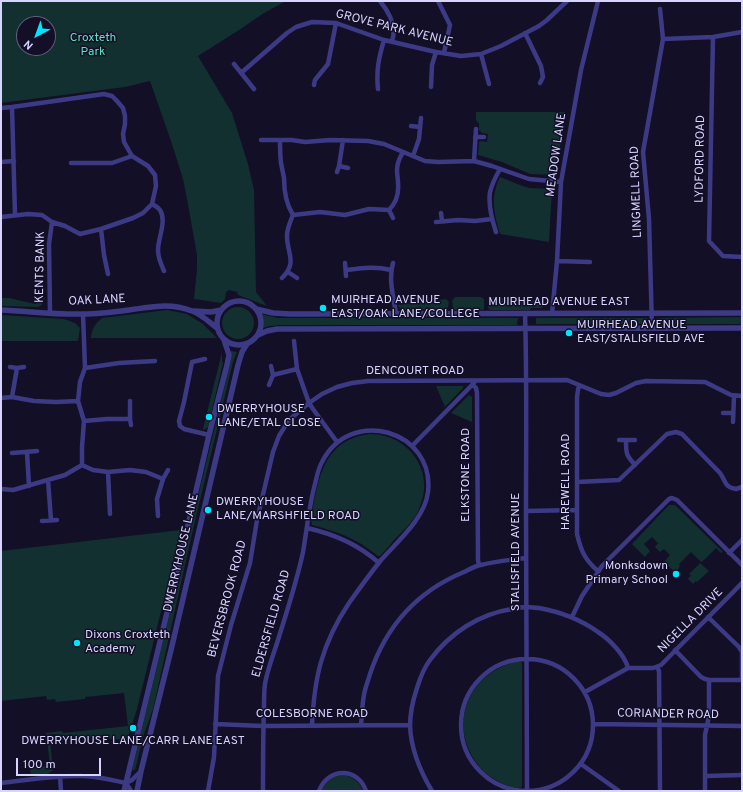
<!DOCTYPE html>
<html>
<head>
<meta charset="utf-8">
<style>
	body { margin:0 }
	#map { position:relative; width:743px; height:792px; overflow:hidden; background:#130f26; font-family:Overpass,sans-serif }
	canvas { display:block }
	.frame { position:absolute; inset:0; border:2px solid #d9d4ff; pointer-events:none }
	.north { position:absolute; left:16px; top:16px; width:40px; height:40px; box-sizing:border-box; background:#130f26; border:1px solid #625e7d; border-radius:50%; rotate:221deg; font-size:11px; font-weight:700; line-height:16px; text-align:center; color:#d9d4ff }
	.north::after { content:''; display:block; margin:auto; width:14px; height:18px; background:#00e5ff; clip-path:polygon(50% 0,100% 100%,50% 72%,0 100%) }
	.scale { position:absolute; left:16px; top:758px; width:85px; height:18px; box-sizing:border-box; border:2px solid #d9d4ff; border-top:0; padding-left:5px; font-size:12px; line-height:14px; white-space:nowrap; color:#d9d4ff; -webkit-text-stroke:3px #130f26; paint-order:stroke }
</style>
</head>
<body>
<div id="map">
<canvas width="743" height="792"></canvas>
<div class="frame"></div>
<div class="north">N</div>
<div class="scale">100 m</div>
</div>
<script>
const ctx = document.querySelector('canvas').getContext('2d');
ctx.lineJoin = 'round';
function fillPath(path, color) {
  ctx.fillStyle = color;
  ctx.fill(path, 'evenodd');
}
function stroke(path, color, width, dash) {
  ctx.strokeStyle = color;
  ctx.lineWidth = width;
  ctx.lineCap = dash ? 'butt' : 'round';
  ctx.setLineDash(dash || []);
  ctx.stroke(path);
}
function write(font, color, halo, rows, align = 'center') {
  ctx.font = font + ' Overpass,sans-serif';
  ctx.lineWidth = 3;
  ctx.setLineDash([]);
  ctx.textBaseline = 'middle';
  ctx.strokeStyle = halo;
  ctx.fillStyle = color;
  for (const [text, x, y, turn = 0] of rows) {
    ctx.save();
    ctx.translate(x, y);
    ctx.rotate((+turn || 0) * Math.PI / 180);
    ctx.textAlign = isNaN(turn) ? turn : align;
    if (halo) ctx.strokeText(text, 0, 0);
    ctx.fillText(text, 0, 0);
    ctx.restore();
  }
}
fillPath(new Path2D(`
	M1,1h285l-22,12 -25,17 -41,26 34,57 16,51 6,26 2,102 11,14 -29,-11 -1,-3 -8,-2 -3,2 -1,7 -4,4 -27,-4 3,-30v-14l-10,-56 -4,-20 -12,-38 -21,-60 -25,6 -124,16zM24,24h24v24h-24z
	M476,112h89l-9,63 -26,-1 -28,-12 -24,-7 1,-13 2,-1 6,1 1,-8 -6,-1 -3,-3v-6l-3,-4z
	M500,177l20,8 9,3 23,1 -3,53 -49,-8c-6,-21 -10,-37 0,-57z
	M45,297l-3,8 -4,2 -37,-1v-8h8l26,6 6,-3z
	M455,297h26l3,2v10l-2,1h-27l-2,-2 -1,-7z
	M492,297l39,3 11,3 2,2 -2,3h-11l-1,2h-40l-2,-2c0,-4 0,-9 4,-11z
	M446,299l3,3 -1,6 -2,2h-42l-4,-2 -3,-3z
	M222 323a16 16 0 1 1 32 0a16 16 0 1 1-32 0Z
	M167,310l20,4 16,10 14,14h-126c1,-10 4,-14 11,-20z
	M261,314l17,4h240l-1,7h-237l-10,1 -7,2v-8z
	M1,315l63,4 11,4 5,5 -2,13h-77z
	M742,317v7h-85l1,-6z
	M536,318h111v6h-111z
	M231,351l6,1 -4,10 -42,176 -38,171 -9,25 -9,36h-3l98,-406z
	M222,352v10l1,1 -15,64 -3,2 -2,1v-1z
	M436,386h27v2l-18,19z
	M469,395l3,2v25l-21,-9z
	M371,434c39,1 65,39 48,75 -5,12 -16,22 -25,31 -4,5 -9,11 -14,16h-2c-8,-6 -16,-12 -24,-16 -13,-7 -27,-11 -42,-15l-1,-5c7,-39 11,-81 60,-86z
	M669,505h6l48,47 -2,1 -5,-5 -12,12 -3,2 -10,-10 -12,12 1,2 -2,3 1,1 -3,3 -9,-8 -1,1 -3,-3 7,-8 -6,-6 -4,3 -5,-5 3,-4 -6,-6 -8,7 6,7 -5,6 -13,-13z
	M181,530l-44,179 -10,31 -77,-6v2h-4v-3l16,-2 1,2 65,-7 -4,-33 -39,4v2l-29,3 -1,-3 -8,1 -1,-4 -45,5v-150z
	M700,563l9,8 -12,11 -1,-1 -3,3 -5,-5 3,-4 -2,-1z
	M520,661l2,2v123l-1,2c-12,0 -23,-6 -33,-13 -11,-9 -18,-20 -22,-33 -11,-39 15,-74 54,-81z
	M47,740h3l3,30 -5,4 -17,2 -1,-8 20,-2z
	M343,775c9,1 17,7 20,16h-42c6,-10 10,-15 22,-16z`), '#12302f');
stroke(new Path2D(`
	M380,1c9,11 17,26 12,40
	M438,1l12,24 -6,28
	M525,33l16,33 2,11 -3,6
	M713,37l-4,204 14,15 19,1
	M663,39l50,-2 29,-5
	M481,54l8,30
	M234,64l20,25
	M241,73l46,-40 9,-6 16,-5 24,1 48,17 52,12 25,4 20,-2 20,-8 38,-20 8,-6 20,-19
	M314,85l1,-5 13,-16 8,-41
	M431,87l1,-22 4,-13
	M378,89c-2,-19 1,-32 6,-49
	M12,107l3,108
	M1,108l11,-1 92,-13 8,2 5,5 6,7 2,8v8l-2,10 1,8 8,14 16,10 7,9 1,11 -4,18 -9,9 -10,5 -32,11 -21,5 -15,-8 -13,-4 -10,-7 -14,-1 -27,3
	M411,126l9,1
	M475,137h9
	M261,140h31l13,2 25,-2 38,1 16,3 41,17 13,1 36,-1 18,5 37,13 32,3
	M280,140c0,8 0,15 1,23 1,5 2,10 3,15 0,13 2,26 9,37
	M413,156l6,-17 2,-21
	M474,161l2,-32
	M1,162l13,-1
	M71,163h41l20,-7
	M339,166l9,2
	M337,172l2,-6 4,-26
	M152,204c3,2 6,3 8,6 7,11 -2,28 -2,40 0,8 3,14 6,21
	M389,210l4,8
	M441,213l1,8
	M293,215l27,-3 25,3 24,-6 20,1c7,-7 10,-17 9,-27 0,-4 -1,-9 -1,-13 0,-7 3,-13 6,-18
	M436,222l22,-2 17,1 17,-2
	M101,229l3,26 4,19
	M496,232c-4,-12 -8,-27 -6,-40 2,-8 6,-16 10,-23
	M557,261l33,1
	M345,263l1,13
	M393,263c-5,17 1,35 3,51
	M346,270c16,-2 29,-4 45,0
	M288,272l9,6
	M282,278c16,-16 5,-24 5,-42 0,-8 3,-14 6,-21
	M50,313l-1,-69 3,-22
	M525,313c2,66 1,131 1,197 0,93 1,187 1,281
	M83,314l2,54 -5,14 -2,19 6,20 -2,26v18l11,5 15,2 22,-2 16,2 17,7
	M552,314l5,-53 4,-79 20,-112 17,-69
	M652,328l-3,-109 -6,-67 20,-113 -3,-30
	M294,341l3,28 12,34 4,6 24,33
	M205,359l-13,3 -8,40 -5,19 1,5 4,3 25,6
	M271,366l2,9 24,-6
	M10,367l7,1 7,-1
	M85,368l34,-5 36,-2
	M269,385l4,-10
	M473,385l3,3 1,5 1,167 1,5
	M579,386l-1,4 -1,7v137c4,17 8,26 21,37
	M12,397l5,-29
	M1,398l11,-1 22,4 22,1 22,-1
	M130,401v18l1,6
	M723,413h10
	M84,421l23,-2h23
	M733,422l1,-26
	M619,440h16
	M626,440c0,14 0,15 9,25
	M412,446l62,-63
	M27,452l2,34
	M12,453l25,-2
	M108,472l2,42
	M48,480l3,40
	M577,482l42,-2 48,-46 9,-2 6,2 38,39c6,8 4,14 16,16l6,-2
	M1,489l12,1 52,-15 17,-10
	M526,511l50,-1
	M158,516l-1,-17 6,-20 5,-9
	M42,521l15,-1
	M307,528c27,6 51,16 72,35
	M729,553l13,-13
	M572,617l10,-21 20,-30 67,-67 3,-1 5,2 65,65
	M675,650l26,27 4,2 4,1h33v-28l-3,-5 -31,-30
	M461 725a66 66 0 1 1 132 0a66 66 0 1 1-132 0Z
	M657,667l2,4 1,120
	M585,692l43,-24h25l8,-3 81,-82
	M215,724l48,2 147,-1
	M594,724l148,2
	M361,725c1,-10 1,-20 3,-30 1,-7 4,-14 6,-21 16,-48 48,-83 94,-102 6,-3 11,-6 17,-7 15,-4 30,-5 45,-7
	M581,764l38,27
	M60,776l1,15
	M705,776l37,-1
	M1,783c27,-3 54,-8 81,-7 15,0 29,4 44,7
	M126,783l6,-3 9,-9
	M126,783l5,8
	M208,791l6,-34 4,-81 13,-51 19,-62 7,-43 16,-68 6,-16 10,-16 20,-17 13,-9 15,-7 15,-4 16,-2 199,-1 34,14 8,1 7,-2 20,-10 10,-2 59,1 26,13 11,1
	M263,791c0,-28 0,-56 1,-84 0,-8 0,-16 1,-23 2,-13 9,-31 13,-44 9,-29 19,-59 25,-88 4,-23 6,-46 12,-68 2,-8 3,-15 7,-22 28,-56 113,-32 106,30 -3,26 -30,49 -47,68 -11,14 -22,29 -32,43 -12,18 -22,38 -28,59 -6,21 -8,42 -9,64
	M319,791c9,-24 39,-24 47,0
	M432,791c-12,-20 -21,-42 -22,-65 0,-13 3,-26 7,-38 3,-10 7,-20 13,-28 20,-27 49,-46 82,-51 5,-1 10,-2 15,-2 4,0 8,1 12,1 22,4 41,11 59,24 11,7 27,23 30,36
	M705,791v-56l4,-19v-36`), '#3d3a85', 4.5);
stroke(new Path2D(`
	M217 323a22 22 0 1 1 44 0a22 22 0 1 1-44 0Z
	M256,309l17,4 17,1 452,-1
	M1,310c27,1 55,5 82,4 15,0 31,-2 46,-4 22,-3 41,-8 63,1 9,3 17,11 25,17
	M194,311l17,1 10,-2
	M258,335l9,-4 10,-2 465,-1
	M124,791l62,-257 23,-99 18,-70 2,-10 -5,-15
	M137,791l4,-20 30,-121 67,-285 4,-13 5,-8`), '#3d3a85', 5.5);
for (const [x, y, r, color] of [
	[323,308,4,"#00e5ff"],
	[569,333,4,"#00e5ff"],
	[209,417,4,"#00e5ff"],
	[208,510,4,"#00e5ff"],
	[676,574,4,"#00e5ff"],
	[77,643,4,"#00e5ff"],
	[133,728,4,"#00e5ff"]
]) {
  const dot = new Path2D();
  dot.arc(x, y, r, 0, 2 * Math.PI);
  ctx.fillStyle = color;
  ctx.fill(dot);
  stroke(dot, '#130f26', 1.5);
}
write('12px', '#d9d4ff', '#130f26', [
	["GROVE PARK AVENUE",394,29,14],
	["MEADOW LANE",557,155,-82],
	["LYDFORD ROAD",701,159,-89],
	["LINGMELL ROAD",637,192,-92],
	["KENTS BANK",41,267,-89],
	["OAK LANE",97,301,-3],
	["MUIRHEAD AVENUE EAST",559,303],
	["DENCOURT ROAD",415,372],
	["ELKSTONE ROAD",467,475,-90],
	["HAREWELL ROAD",567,482,-90],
	["STALISFIELD AVENUE",517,552,-90],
	["DWERRYHOUSE LANE",182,553,-77],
	["BEVERSBROOK ROAD",228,599,-75],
	["NIGELLA DRIVE",691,621,-45],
	["ELDERSFIELD ROAD",272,624,-74],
	["COLESBORNE ROAD",312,715],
	["CORIANDER ROAD",668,715,1]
]);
write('12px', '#5fe0c0', '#130f26', [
	["Croxteth",93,39],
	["Park",93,53]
]);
write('12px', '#d9d4ff', '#130f26', [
	["MUIRHEAD AVENUE",331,301],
	["EAST/OAK LANE/COLLEGE",331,315],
	["MUIRHEAD AVENUE",577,326],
	["EAST/STALISFIELD AVE",577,340],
	["DWERRYHOUSE",217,410],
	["LANE/ETAL CLOSE",217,424],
	["DWERRYHOUSE",216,503],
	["LANE/MARSHFIELD ROAD",216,517],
	["Monksdown",668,567,"right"],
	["Primary School",668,581,"right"],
	["Dixons Croxteth",85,636],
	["Academy",85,650],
	["DWERRYHOUSE LANE/CARR LANE EAST",133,742,"center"]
], 'left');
</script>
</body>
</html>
